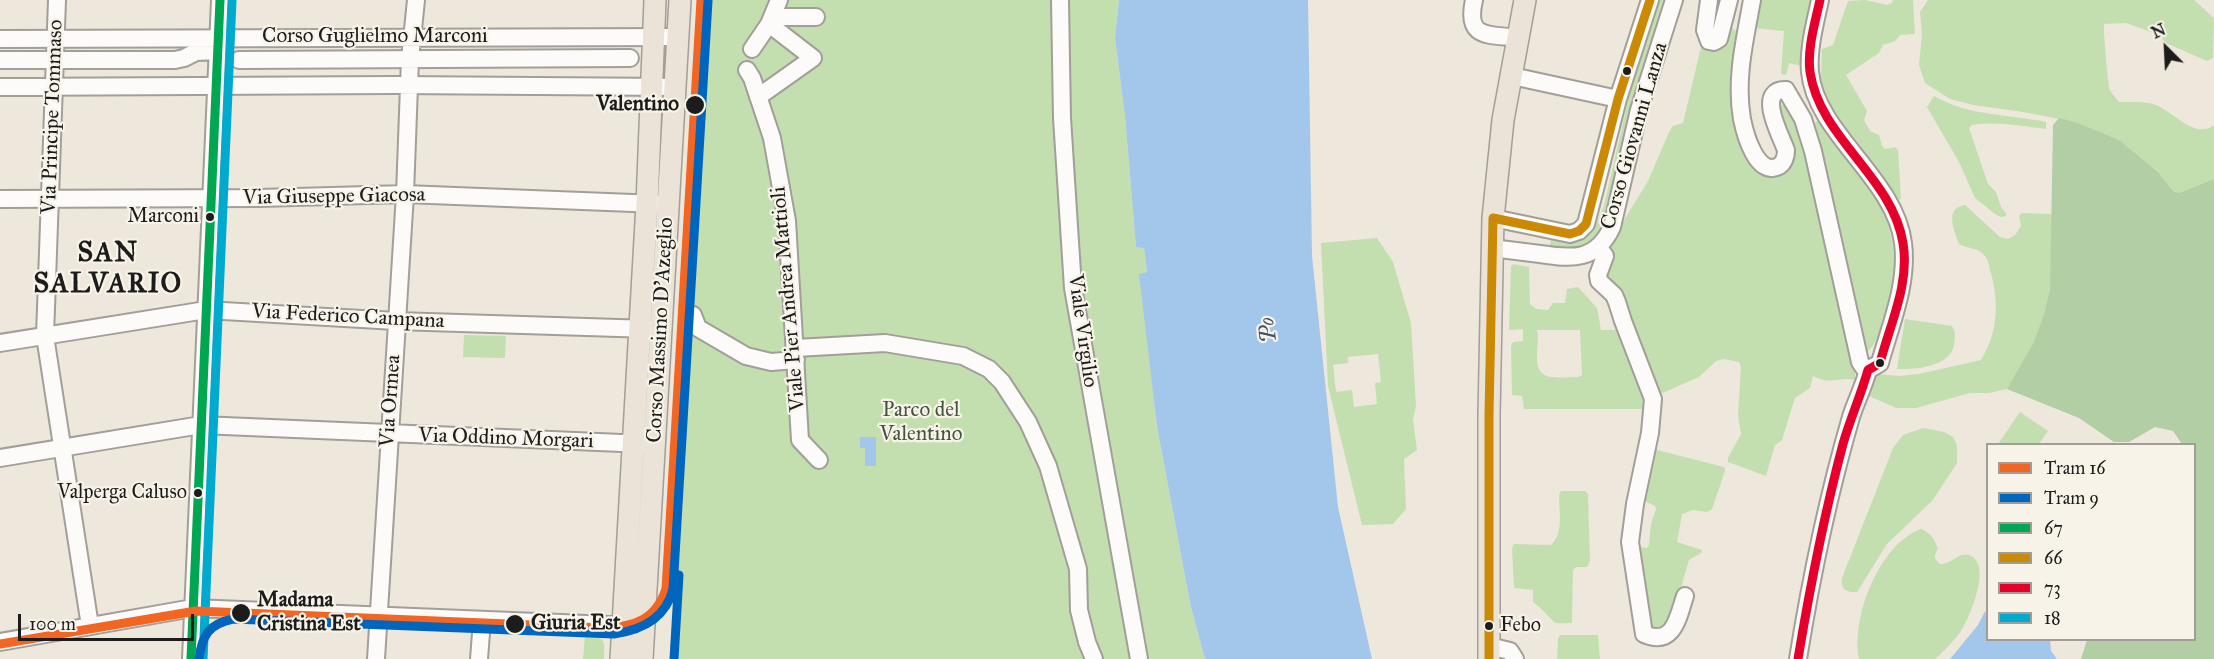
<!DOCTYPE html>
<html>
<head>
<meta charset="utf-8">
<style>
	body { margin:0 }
	#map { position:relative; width:2214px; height:659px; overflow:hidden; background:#eee7dc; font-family:"IM FELL Great Primer",serif }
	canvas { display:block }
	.legend { position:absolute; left:1986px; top:443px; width:210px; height:198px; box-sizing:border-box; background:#f7f3e8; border:2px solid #9f9d96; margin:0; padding:8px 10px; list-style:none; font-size:18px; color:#1c1c1c }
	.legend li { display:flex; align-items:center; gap:12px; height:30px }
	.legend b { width:30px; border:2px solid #9f9d96 }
	.north { position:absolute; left:2136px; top:18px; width:60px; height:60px; -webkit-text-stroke:4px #f7f3e8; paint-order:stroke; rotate:336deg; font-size:16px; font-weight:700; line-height:24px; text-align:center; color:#1c1c1c }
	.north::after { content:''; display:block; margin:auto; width:21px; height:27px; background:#1c1c1c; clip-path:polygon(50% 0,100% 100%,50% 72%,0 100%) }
	.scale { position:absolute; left:18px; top:614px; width:176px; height:27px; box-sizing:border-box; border:3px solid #1c1c1c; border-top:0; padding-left:8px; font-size:18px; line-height:21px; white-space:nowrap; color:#1c1c1c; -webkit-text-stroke:4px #f7f3e8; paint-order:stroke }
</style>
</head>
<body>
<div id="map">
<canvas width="2214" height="659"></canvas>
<ul class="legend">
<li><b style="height:8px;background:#f26522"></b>Tram 16</li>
<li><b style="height:8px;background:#0065bd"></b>Tram 9</li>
<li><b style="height:8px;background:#00a651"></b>67</li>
<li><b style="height:8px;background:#cb8a06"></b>66</li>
<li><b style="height:8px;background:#e4002b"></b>73</li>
<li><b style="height:8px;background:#00a9ce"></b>18</li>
</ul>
<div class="north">N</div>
<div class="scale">100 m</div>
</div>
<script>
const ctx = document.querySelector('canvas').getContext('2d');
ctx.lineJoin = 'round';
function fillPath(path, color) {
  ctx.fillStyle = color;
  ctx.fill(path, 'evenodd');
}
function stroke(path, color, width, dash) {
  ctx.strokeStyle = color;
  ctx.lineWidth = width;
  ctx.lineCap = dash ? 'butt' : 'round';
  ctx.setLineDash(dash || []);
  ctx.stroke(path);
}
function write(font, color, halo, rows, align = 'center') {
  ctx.font = font + ' "IM FELL Great Primer",serif';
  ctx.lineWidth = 4.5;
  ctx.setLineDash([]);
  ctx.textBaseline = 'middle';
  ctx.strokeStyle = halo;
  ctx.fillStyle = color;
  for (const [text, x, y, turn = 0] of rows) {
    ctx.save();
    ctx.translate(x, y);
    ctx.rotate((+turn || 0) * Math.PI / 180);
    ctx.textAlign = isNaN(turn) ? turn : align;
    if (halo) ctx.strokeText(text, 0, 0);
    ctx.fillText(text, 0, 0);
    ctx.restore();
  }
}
fillPath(new Path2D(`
	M711,0h408l-4,38 10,78 11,130 8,1 3,25 -7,2 17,152 33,177 15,56h-535z
	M1656,0h10l-61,227c-23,26 -22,23 -56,21l2,-8c33,7 40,-6 53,-34l31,-136z
	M1757,0h54l-11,56 2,10 -13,-3 -3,12 -5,-1 3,-43 -30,-3z
	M1865,0l22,5 5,-2 1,-3h20l2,34 -15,1 -5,6 -12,4 -4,8 -33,22 21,36 -3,9 6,11 9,4 3,11 3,3 10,-2 3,3 3,49 -3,1 -69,-95 -8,-25 1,-31 11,-4 15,-44z
	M1928,0h266l20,18 -1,40 -6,3 -41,-18 -7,-8 -33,-12 -22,1c-1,4 4,63 6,66 2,4 6,8 9,12 11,0 27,-1 37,3 18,7 39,35 58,20v54l-35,14 -6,-2 -14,-18 -16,-12 -68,-39 -52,-10 -50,-7 -23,-6 -25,-16 -6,-18 3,-30 -2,-23z
	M1732,28l6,4 -1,88 42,54v-68l7,-3 4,4 17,43 11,65 37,158v7c-16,-4 -22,6 -42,-4l-3,12 -15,10 -13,42 -7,5 -9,31 -38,-14v-4l13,-24 -3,-18 3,-49 -2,-5 -15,-3 -8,2 -17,16 -41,18 -54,-117 3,-30 41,-67 21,-49 4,-6 10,-3 19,-80z
	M1934,96c34,20 74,18 112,26v7c-24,-3 -50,-8 -74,-4l-3,3 19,56 8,8 5,15 5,6v3l-5,1 -6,-3 -20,-16 -16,-36 -32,-55z
	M1817,121l3,1c33,43 76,86 74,144 -1,15 -5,30 -9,45 -4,12 -7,33 -18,41l-3,-4 -49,-225z
	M1965,205l35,32 8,2 7,-4 6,-9 -2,-10 3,-3 29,1c0,24 2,50 -1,74 -3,35 -23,72 -43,101l-18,4h-19l-54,15h-20l-27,-12 8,-22 22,2 20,-2 62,-14c17,-27 18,-57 10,-87 -2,-6 -2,-13 -7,-18 -6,-8 -17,-6 -25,-11 -5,-14 -15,-36 6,-39z
	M1377,238l16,24 18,61 5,83 -3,14 4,30 -13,9 2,50 -13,15 -31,1 -34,-139 -7,-143zM1378,354l3,28 -6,1 2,21 -23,3 -2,-17 -16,2 -3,-27 15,-2v-6z
	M1513,264l16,3 1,37 6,5 12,1 5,-7h12l2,-14 11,-2 19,21 4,22h20l27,65 -4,14h-120l-2,-13 -10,-1 -1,-49 2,-4 10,-1v-12l-14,1 2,-63zM1537,330h43l2,45 -4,2c-22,0 -43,6 -41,-23 0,-8 2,-17 0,-24z
	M1905,319l47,7c4,6 3,11 2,19 -3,21 -39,25 -57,24z
	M464,335l42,1 -1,22 -42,-1z
	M2020,412l28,19 -9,13h-41z
	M1923,428l21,4 9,5 4,8v18l-24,37 -46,44 -30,48c-10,1 -17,-3 -15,-14l51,-130 10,-13z
	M1653,449l67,17 4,1 1,4 -13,38 -5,3 -14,-2 -11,4 -5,28 25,8 -1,3 -12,7 -9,31 -15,37 -16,1 -10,-82 8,1 2,-3 2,-21 5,-15 -1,-3 -14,-7z
	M1561,491h24l3,3 2,67 -3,6h-11l-3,3 -1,53c-5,0 -11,1 -16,0 -2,0 -16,-17 -23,-21v-12l-19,-2 -2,-40 2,-4 37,1c13,-11 8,-35 8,-50z
	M1921,529c10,4 13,10 17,20 -4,7 -5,9 2,15 11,1 18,-12 29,-9 24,8 1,62 -8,76 -8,11 -16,19 -26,28h-76c-8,-41 20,-115 62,-130z
	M585,635c20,2 20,4 19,24h-21z
	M1560,635h38l2,24h-43l1,-20z`), '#c3dfb0');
fillPath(new Path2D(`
	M2059,118l16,4 44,18 40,33 14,18 6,2 35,-14v480h-133l6,-19h107v-196h-12l-9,-13 -18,-4 -26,15h-15l-35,-24 -72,-29 26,-45 11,-29 6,-26 3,-164z`), '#b1cea5');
fillPath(new Path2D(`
	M1119,0h189l4,256 26,251 34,152h-167l-15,-56 -33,-177 -18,-152 8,-2 -3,-24 -8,-1 -11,-131 -10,-78z
	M860,437h16v29h-11v-18h-5z
	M1987,610l1,30h62l1,11 6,8h-107l28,-34 6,-12z`), '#a3c6eb');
const minor = new Path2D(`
	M57,0l-12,336 45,290
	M1060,0l2,118 11,170 66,371
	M1474,0c-9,40 15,34 45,38
	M1709,0l-4,30 4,11 5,1 5,-3 10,-39
	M1752,0c-7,39 -17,79 -10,119 3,15 15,59 37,47 6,-4 7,-10 7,-16 -5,-14 -31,-61 0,-60l17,29 10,32 47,211 4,6 4,2
	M1820,0c-5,24 -12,48 -10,72 6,62 85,106 93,171 5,39 -11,78 -22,116l-1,4 -12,7
	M772,17h44
	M0,39l678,-2
	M752,49l17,-25 10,-24
	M0,60h175l9,-2 12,-6 22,-1
	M239,60l391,-2
	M747,70l5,8 20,60 15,83 13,219 19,20
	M1512,76l106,23
	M0,87l395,-2 280,2
	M758,97l55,-39 -44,-34
	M0,199l259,-1 146,-4 253,10
	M1493,218l77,16 9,-3 7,-7 32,-125 32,-99
	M1598,247l7,9 -7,19 1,6 15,14 3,7 6,19 30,78 -3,34 -15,71 -5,38 14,92c30,13 34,-17 41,-38
	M1492,248c16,2 32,4 48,6 33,5 56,7 72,-27l27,-117 35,-110
	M693,315l5,13 48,28 25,6 25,-2
	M0,343l206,-33 190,11 254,8
	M796,348l89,-5 78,13 26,13 13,13 26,40 20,44 30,103 1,41 8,32 7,17
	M0,458l201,-33 444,19
	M0,642l193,-34 442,18
	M1489,646l21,5 5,8
	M191,659l29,-659
	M376,659l29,-465 5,-135 6,-59
	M479,659l3,-39
	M1798,659c13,-81 30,-163 53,-242 5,-16 13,-31 17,-47`);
const major = new Path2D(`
	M621,659l26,-455 8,-204
	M642,659l38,-659
	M1489,659v-244l4,-197 10,-98 22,-120`);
stroke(minor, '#a29e98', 20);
stroke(major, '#a29e98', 24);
stroke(minor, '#fcfbfa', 16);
stroke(major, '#ebe3d8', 21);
stroke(new Path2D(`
	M191,659l29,-659`), '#00a651', 9);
stroke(new Path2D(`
	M1489,659v-244l4,-197 77,16 9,-3 7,-7 32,-125 32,-99`), '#cb8a06', 9);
stroke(new Path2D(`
	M1820,0c-5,23 -13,49 -10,72 10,67 82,104 93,171 7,41 -13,81 -23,120l-12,7
	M1798,659c12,-72 26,-144 45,-215 7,-25 18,-49 25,-74`), '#e4002b', 9);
stroke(new Path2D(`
	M203,659l29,-658`), '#00a9ce', 9);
stroke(new Path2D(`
	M0,644l196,-33 408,17c30,-1 52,-8 62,-39l35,-589`), '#f26522', 9);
stroke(new Path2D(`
	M199,659c3,-24 10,-35 34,-40l381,15c28,-4 52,-16 59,-45l35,-588
	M674,659l5,-84`), '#0065bd', 9);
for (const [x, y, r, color] of [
	[1627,71,5,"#1c1c1c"],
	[695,105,10,"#1c1c1c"],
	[210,217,5,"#1c1c1c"],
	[1880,363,5,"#1c1c1c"],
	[198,493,5,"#1c1c1c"],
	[241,613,10,"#1c1c1c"],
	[515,624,10,"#1c1c1c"],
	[1489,626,5,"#1c1c1c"]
]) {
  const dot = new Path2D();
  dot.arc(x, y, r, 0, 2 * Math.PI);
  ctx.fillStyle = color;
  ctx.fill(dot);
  stroke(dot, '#f7f3e8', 2);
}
write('20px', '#1c1c1c', '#f7f3e8', [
	["Marconi",199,217],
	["Valperga Caluso",187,493],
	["Febo",1500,626,"left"]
], 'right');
write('21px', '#1c1c1c', '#f7f3e8', [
	["Corso Guglielmo Marconi",375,37],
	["Via Principe Tommaso",53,117,-88],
	["Corso Giovanni Lanza",1635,136,-74],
	["Via Giuseppe Giacosa",334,197,-1],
	["Viale Pier Andrea Mattioli",789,299,-95],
	["Via Federico Campana",348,317,3],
	["Corso Massimo D'Azeglio",661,330,-87],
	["Viale Virgilio",1082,331,82],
	["Via Ormea",391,401,-86],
	["Via Oddino Morgari",506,439,2]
]);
write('bold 21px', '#1c1c1c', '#f7f3e8', [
	["Valentino",679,105,"right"],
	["Madama",257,601],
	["Cristina Est",257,625],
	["Giuria Est",531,624]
], 'left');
write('21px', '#43553e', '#f7f3e8', [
	["Parco del",921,411],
	["Valentino",921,435]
]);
write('italic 22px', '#405367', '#f7f3e8', [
	["Po",1269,330,-97]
]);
ctx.letterSpacing = '1.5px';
write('bold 27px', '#1c1c1c', '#f7f3e8', [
	["SAN",108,254],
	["SALVARIO",108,285]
]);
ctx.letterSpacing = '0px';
</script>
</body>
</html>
